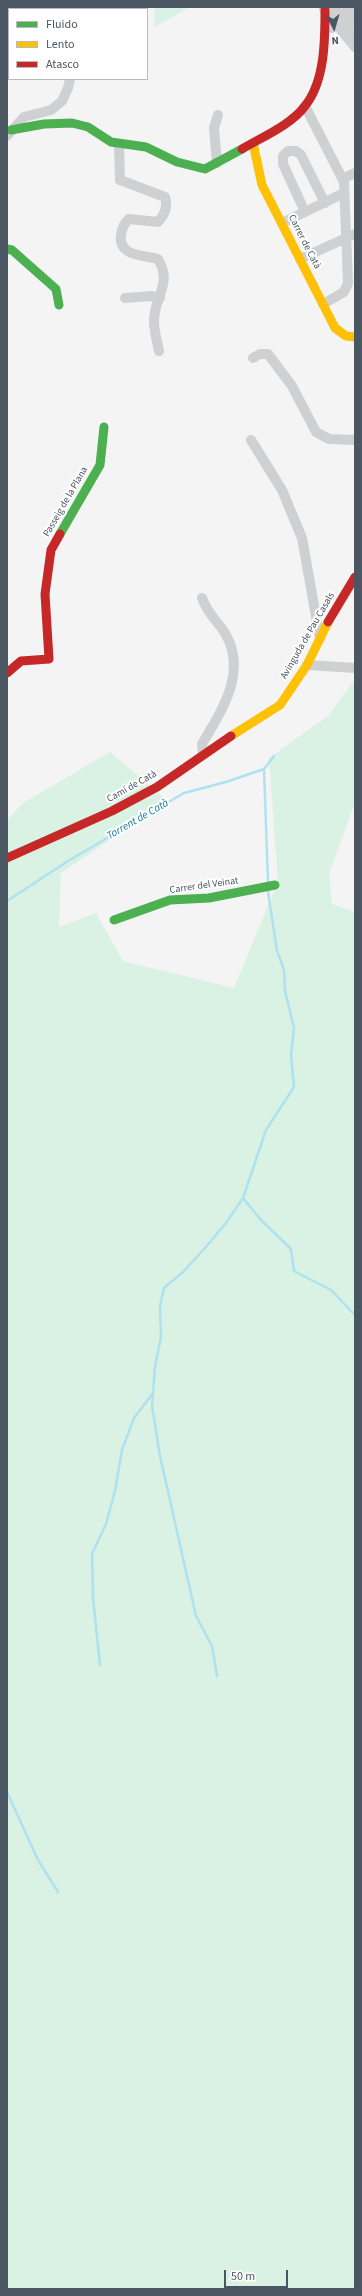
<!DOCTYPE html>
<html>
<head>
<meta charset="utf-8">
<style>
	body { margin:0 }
	#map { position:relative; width:362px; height:2296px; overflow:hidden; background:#f4f4f4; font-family:"Source Sans 3",sans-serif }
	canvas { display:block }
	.frame { position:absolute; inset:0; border:8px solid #4a5661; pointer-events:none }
	.legend { position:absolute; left:8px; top:8px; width:140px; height:72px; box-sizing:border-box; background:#fff; border:1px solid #b7bbc0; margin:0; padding:5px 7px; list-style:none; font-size:12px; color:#4a5661 }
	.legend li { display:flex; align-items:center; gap:8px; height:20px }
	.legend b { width:20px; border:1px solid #b7bbc0 }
	.north { position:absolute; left:314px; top:8px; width:40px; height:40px; -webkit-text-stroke:3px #fff; paint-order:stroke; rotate:175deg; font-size:11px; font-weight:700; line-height:16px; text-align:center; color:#4a5661 }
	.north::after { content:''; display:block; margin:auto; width:14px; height:18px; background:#4a5661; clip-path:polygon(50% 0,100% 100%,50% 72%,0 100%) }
	.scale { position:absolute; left:224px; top:2270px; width:64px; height:18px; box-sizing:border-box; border:2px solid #4a5661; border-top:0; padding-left:5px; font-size:12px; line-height:14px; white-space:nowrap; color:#4a5661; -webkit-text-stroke:3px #fff; paint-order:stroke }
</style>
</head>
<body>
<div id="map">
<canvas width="362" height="2296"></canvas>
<div class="frame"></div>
<ul class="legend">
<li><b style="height:5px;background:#4caf50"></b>Fluido</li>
<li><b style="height:5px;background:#ffc107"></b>Lento</li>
<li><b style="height:5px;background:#c62828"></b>Atasco</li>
</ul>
<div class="north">N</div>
<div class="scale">50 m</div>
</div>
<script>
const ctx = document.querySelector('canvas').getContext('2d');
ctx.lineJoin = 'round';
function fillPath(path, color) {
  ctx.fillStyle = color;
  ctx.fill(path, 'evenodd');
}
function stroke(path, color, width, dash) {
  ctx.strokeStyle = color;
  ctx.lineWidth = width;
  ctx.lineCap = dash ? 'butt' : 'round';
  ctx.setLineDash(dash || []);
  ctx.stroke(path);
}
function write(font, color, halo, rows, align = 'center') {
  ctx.font = font + ' "Source Sans 3",sans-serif';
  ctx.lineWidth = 4;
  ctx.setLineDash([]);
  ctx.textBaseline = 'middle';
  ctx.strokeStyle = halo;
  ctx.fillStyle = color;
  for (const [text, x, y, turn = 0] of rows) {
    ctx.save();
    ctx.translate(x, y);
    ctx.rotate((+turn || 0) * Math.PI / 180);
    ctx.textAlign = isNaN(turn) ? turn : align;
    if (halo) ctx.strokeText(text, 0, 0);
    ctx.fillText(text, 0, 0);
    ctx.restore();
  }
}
fillPath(new Path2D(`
	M154,7h36l-35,20z
	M355,679v123l-26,72 3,30 23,8v1377h-348v-1469l16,-17 87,-51 58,49 -107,72 -2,54 37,-14 27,48 111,27 44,-106 -9,-124 60,-43z`), '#d9f2e3');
stroke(new Path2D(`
	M264,769l4,114
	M7,901l61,-40 116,-68 42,-11 38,-13 10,-13
	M243,1198l18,22 30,29 3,22 37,19 24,25
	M100,1665l-7,-67 -1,-44 14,-30 9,-33 7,-41 12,-32 19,-25
	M217,1676l-5,-30 -16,-30 -36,-160 -8,-50 3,-39 6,-30 -1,-31 4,-18 19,-16 22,-24 21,-25 17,-25 23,-68 28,-43 -3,-31 3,-28 -9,-37 -1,-21 -7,-19 -9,-59
	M7,1792l31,68 20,32`), '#aee2f0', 2.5);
stroke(new Path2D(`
	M334,7l3,4
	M347,7l8,12
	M86,9l2,-2
	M324,9l31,38
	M343,19l12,16
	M332,28l2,-6 15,-13
	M305,106l39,76 4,101 -4,9 -21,12
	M7,136l17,-19 27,-7 11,-9 6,-13 2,-9
	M119,145l1,35 45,17c3,10 0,17 -7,25l-29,-3c-5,4 -7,8 -8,16 -3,21 21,20 37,24 15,25 -4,37 -4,62 0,10 3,20 5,30
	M217,163l-3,-35 4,-13
	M342,179l13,-6
	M305,212l-22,-48v-8l5,-5h8l5,4 24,48
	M282,223l62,-30
	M300,259l55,-25
	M125,298l27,-2 8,2
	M253,358l7,-4h8l24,32 24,46 13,7 26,1
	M251,440l31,50 20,48 18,101
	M202,598c7,18 14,21 23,35 23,39 -3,77 -23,111l1,10
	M307,665l48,3`), '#ced0d2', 10);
stroke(new Path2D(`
	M11,130l33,-6 28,-1 16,4 23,15 35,5 31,15 28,7 37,-20
	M7,249l5,1 44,39 3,16
	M60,534l40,-69 4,-38
	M114,920l56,-20 39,-2 66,-13`), '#4caf50', 9);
stroke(new Path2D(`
	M253,143l9,42 73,143 11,8 9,1
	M231,736l49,-31 27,-40 21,-43`), '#ffc107', 9);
stroke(new Path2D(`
	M242,149c20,-12 49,-24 63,-43 20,-25 20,-66 20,-96
	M328,622l27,-45
	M7,673l14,-12 28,-2 -4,-65 6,-44 9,-16
	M7,858l105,-47 45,-24 74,-51`), '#c62828', 9);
write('10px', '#4a5661', '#fff', [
	["Carrer de Catà",304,242,63],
	["Passeig de la Plana",66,502,-60],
	["Avinguda de Pau Casals",308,636,-60],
	["Camí de Catà",132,787,-29],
	["Carrer del Veinat",204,886,-8]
]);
write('italic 11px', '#0c7c9b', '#fff', [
	["Torrent de Catà",138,820,-30]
]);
</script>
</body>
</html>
